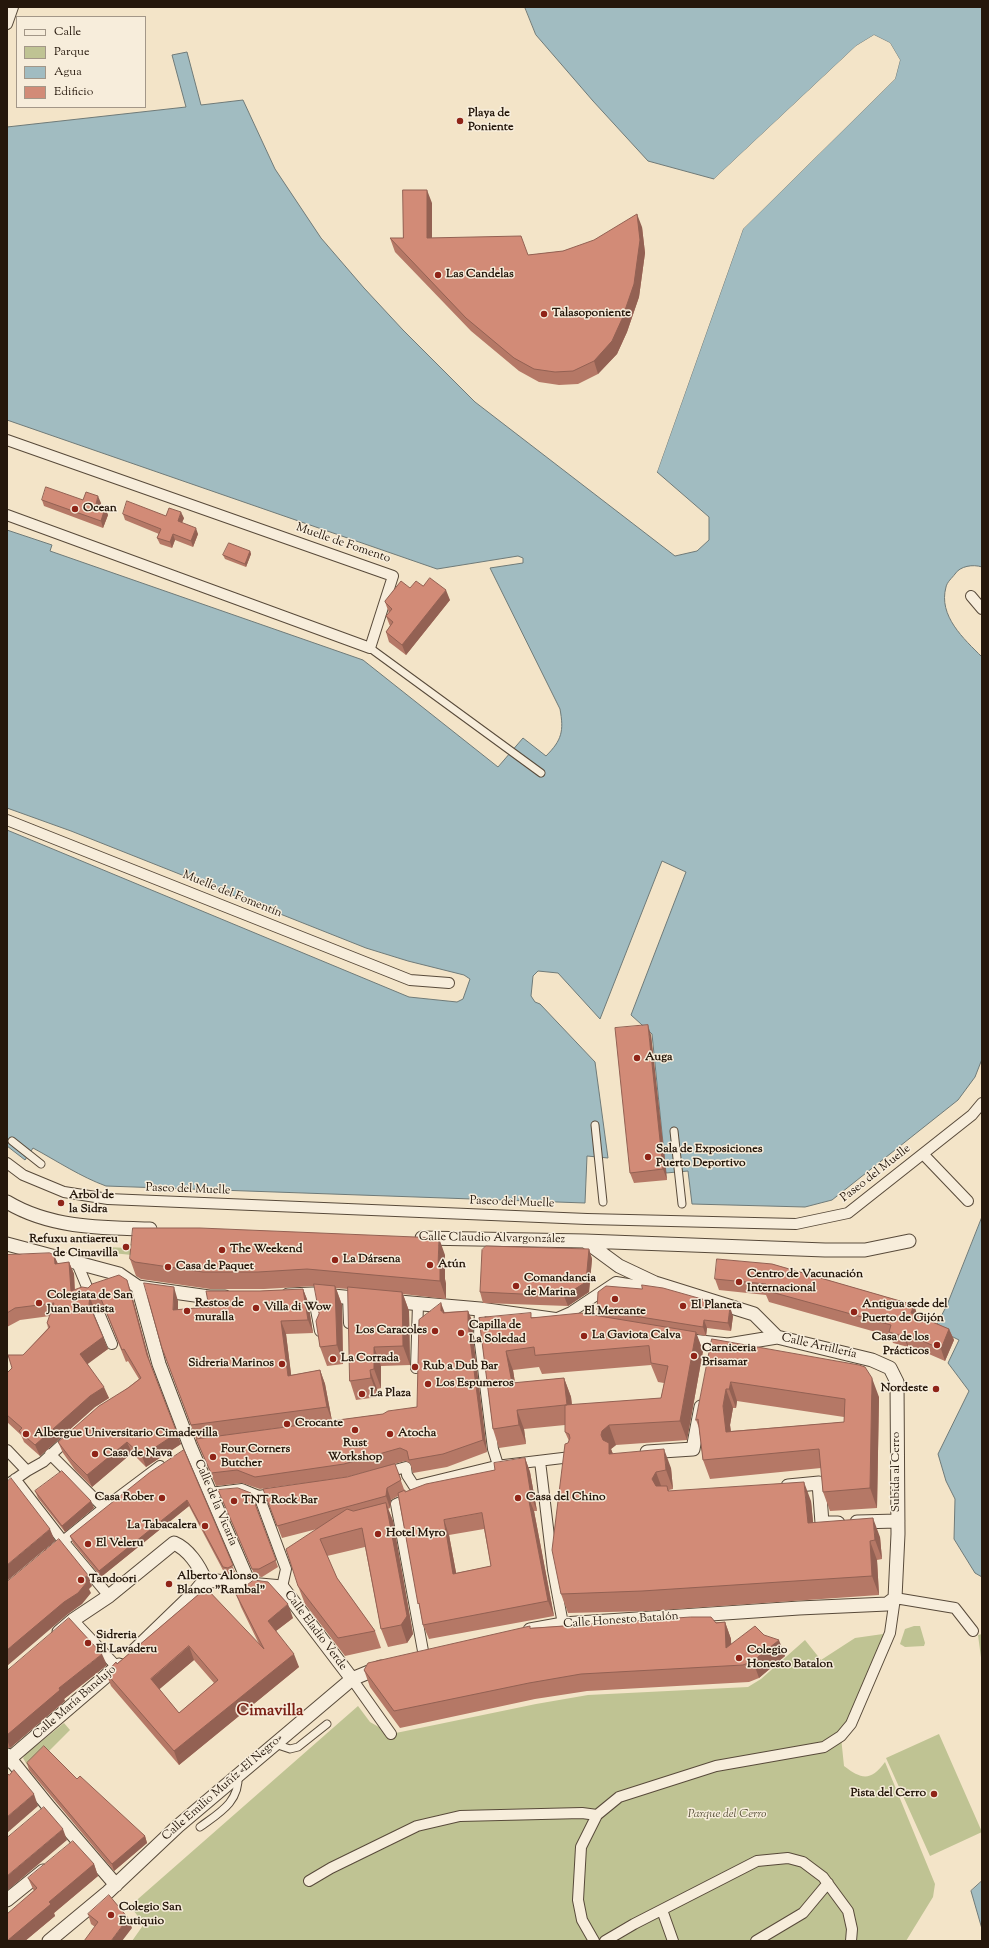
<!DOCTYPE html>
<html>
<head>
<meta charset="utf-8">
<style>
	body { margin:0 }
	#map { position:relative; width:989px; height:1948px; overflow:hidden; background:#f3e4c8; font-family:"Sorts Mill Goudy",serif }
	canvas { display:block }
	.frame { position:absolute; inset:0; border:8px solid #25170b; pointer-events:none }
	.legend { position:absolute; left:16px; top:16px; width:130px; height:92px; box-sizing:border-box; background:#f7eddb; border:1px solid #a39788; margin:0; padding:5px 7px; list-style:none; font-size:12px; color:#25170b }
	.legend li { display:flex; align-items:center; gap:8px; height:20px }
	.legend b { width:20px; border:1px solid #a39788 }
</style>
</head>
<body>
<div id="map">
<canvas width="989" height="1948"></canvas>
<div class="frame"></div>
<ul class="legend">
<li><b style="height:5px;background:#f7eddb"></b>Calle</li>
<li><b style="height:11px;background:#bfc393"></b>Parque</li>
<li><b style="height:11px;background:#a1bcc1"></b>Agua</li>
<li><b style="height:11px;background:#d28b77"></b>Edificio</li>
</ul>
</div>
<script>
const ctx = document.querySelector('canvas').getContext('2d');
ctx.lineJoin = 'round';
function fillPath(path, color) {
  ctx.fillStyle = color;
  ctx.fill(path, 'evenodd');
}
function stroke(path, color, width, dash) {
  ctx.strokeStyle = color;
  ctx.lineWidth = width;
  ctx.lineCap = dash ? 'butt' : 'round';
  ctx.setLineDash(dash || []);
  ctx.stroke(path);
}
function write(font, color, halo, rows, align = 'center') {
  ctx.font = font + ' "Sorts Mill Goudy",serif';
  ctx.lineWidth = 3;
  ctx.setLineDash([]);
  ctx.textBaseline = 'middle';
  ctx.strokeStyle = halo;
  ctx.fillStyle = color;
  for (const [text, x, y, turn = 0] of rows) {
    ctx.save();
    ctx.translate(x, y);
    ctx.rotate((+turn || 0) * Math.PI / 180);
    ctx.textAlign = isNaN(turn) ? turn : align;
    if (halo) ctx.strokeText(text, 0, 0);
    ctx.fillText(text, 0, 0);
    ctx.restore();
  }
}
fillPath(new Path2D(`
	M131,1244l8,1 -7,10 -20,-2 -6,-6 22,1z
	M914,1626h6l5,17 -1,3 -19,1 -5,-3 5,-15z
	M890,1633l-49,104 3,29c18,14 27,15 41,-4l50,122 -2,13 -27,44h-774l12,-17 -14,-18 228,-200 12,16 21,12 145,-30 52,-9 160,-8 13,-8 44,-39 16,20 34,-22z
	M982,1634v31l-4,-30z
	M64,1723l6,7 -40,40 -7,-12 3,-4z
	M939,1734l43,98 -52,24 -44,-98z`), '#bfc393');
const water = new Path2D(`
	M525,7h457v560c-9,-3 -22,-1 -27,7 -3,4 -8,8 -9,13 -8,29 18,52 36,70v402l-7,18 -17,23 -126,100 -27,7 -113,-3 -4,-33 -22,2 -14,-139 -21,-19 55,-143 -24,-11 -62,158 -42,-46 -20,-2 -5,5 -2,20 4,6 5,2 55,58 13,96 -21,-2 -2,47 -479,-17c-25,-9 -49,-25 -73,-38l-8,12 -18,-14v-316l402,167 48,5 6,-3 7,-20 -6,-4 -56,-14 -42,-13 -295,-117 -64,-23v-278l45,15 -2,6 313,109 135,107 25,-29 23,18c16,-16 18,-25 14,-47l-70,-141 33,-5v-5l-5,-2 -81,13 -430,-149v-293l179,-20 -14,-52 15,-3 14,53 42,-5 32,69 46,69 43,50 39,42 72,72 200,154 22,-5 12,-11v-23l-52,-45 86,-243 152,-150 5,-19 -10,-17 -16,-8 -18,11 -142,133 -66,-18 -55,-60 -57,-66z
	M982,1217v360l-7,-4 -21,-34 1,-40 -9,-18 -8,-27 31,-63 -21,-28 11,-23 -24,-12 12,-23z
	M982,1881v48l-11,-38z`);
fillPath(water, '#a1bcc1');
stroke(water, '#6f7a78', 1);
fillPath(new Path2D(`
	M874,35l16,8 10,17 -5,19 -152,150 -86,243 -2,-1 87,-243 152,-150 4,-18 -9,-16 -15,-7 -17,11 -142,132 -1,-1 142,-133z`), '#f3e4c8');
const service = new Path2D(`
	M370,648l171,125
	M595,1125l8,77
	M674,1131l8,73
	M12,1141l29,23
	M275,1744l15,5 8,-2 29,-23
	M200,1827c19,-14 40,-25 38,-52`);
const pedestrian = new Path2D(`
	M7,24l6,-17
	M7,440l386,136 -23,72 -363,-133
	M971,596l11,13
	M7,820l403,160 39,3
	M923,1154l45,47
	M7,1163l16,12 41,17 44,7 479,20 209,5 52,-11 124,-98 10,-12
	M77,1263l13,31
	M313,1294l7,37
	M348,1297l1,26
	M480,1309l-1,27 14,113 5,16
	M99,1313l13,31
	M555,1319l16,-7 45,-30 24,4 15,-3
	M416,1368l2,-64
	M7,1450l20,21
	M50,1454l54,54
	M540,1461l13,109 10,54
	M384,1473l22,-6 1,8 7,11 82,-20 75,-9
	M15,1479l48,62 46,55
	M7,1485l20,-14 16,-9 26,-24
	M210,1493l32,-4 17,7 19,-3
	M259,1496l27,73 -4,18
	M412,1497l-16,7 27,147
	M51,1551l53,-43 56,-42
	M73,1620l44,47
	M352,1679l39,55
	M309,1881l22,-13 86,-42 43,-10 122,-3 15,2
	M662,1910l11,31
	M594,1941l-12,-21 -4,-20 3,-53 16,-32 22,-18 97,-31 108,-19 17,-11 10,-12 39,-91 5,-35 60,10 18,23
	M605,1941l29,-17 123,-63 31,-3 15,4 20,15 25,34 4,18 -1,12
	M756,1941l47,-28 25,-30`);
const minor = new Path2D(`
	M7,1202c43,26 94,26 143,27
	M422,1238l163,3 240,9h40l44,-9
	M585,1241l34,25 36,17 99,31 23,23
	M7,1244l112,30 19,13 71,10h16
	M138,1287l21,77 31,82 59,137
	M288,1295l25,-1 51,5
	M388,1301l92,8 79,11
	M647,1452l46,-3 8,-42
	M788,1486l31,-3 3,40h16
	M857,1522l41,-1
	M205,1580l77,7 70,92
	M530,1630l33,-6 236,-16 88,-4 8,-6 3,-64 -1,-152 -7,-14 -18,-8 -95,-23 -49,8 -45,-5
	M59,1632l14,-12 36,-24 65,-53c14,6 25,22 31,37
	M135,1650l60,-58 10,-12
	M7,1755l42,52 67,78
	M7,1761l112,-96
	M7,1900l36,-29
	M49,1941l59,-49 70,-66 174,-147 29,-12`);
stroke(service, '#584a3a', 9);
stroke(pedestrian, '#584a3a', 12);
stroke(minor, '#584a3a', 15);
stroke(service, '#f7eddb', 7);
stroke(pedestrian, '#f7eddb', 10);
stroke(minor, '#f7eddb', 13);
fillPath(new Path2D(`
	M432,203v35l96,17 35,-4 79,-24 3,26 -6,44 -12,35 -10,22 -19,20 -20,10 -19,1 -20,-3 -20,-11 -48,-40 -76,-79 -5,-14h13z
	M42,500h41l18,3 -1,3 5,2 3,7 -5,13 -59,-22z
	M123,514l43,2 18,2 -2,5 16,11 -5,13 -18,-7 -3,8 -12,-4 -3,-6 2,-4 -34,-14z
	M250,551l1,3 -5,13 -21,-8 -2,-4z
	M423,586l27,14 -44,55 -17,-13 -3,-10 4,-6 -4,-10 3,-3 -4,-11 25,-14z
	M651,1035l16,145 -33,3 -4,-10z
	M589,1249l3,10 -3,33 -21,14 -85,-3 -3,-11z
	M7,1255l51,9 11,-2 5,12 1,16 13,-2 43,4 20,73 30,79 -35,23 -14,-14 -40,34 -17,-17 -12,-17 -5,-11 81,-63 -11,-18 -2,1 -21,-52 -5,-3 -6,2 -1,5 15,35 -21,14 22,35 -14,9 -55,49 -16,-14 -3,-7 -14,-13v-49l41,-45 -1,-5 3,-7 -30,4 -13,7z
	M445,1255v24l1,5v15l-43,-5 6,17 1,54 -29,1v22l-4,1 1,8 -22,3 -6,-19 -2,-92 -12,-1 6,17 1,59 -16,2 -7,-19 -1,-33 -4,-28 -51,3h-54l-69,-10 -5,-3 -6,-17z
	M772,1264l142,41 3,10 32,14 5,11 -9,21 -37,-16v2l-15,-4 -3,-7 -121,-34 -3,-7 -47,-5 -4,-11z
	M303,1289l5,13 5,31 -27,1 5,41 29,-5 5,14 7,37 -136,18 -34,-91 16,-47v9l31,-3 51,-16z
	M597,1310l136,6 -2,15 -24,-3 -1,8 -10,-2 7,17 -16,89 -71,5 -5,4 2,5 58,14 2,21 -4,1v1l142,10 2,22 67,14 2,22 -5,1 2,35 -230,16 -81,2 -7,-19 7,-151 1,-2 -4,-9v-7l-41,4 2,15 -27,4 -6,-19 -14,-111 120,-2zM651,1365l7,17 6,1 -3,15 -89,7 -1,-8 -7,-19 -49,5 -2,-13 26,-3 3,7z
	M468,1311l5,12v14l14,115 -40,15 -34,6 -3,-10 -5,-2 -56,16 -89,12 -18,-6 -26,3 -15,-35 -5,-12 187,-25 34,-7 28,-95z
	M712,1339l167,58 -2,111 -47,3 -7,-19 -2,-24 -111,11 -7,-19 -4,-32 -3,-8zM737,1401l107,16v5l-113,9 -1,-6 3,-17h3z
	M184,1450l51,122 -5,2h-5l-36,-68 -88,71 -28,-34 -3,-7z
	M525,1458l5,14 7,39h-3l20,105 -125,23 -6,-14 -25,-129 -7,4 -1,8 -2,1 5,12 20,113 -6,9 -19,4 -7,-18 -16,-82 -38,9 10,22 38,53 6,17 -36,8 -40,-52 -7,-18 19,-57 -35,9 -19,-49 84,-12 48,-13 10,28 90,-22zM484,1529l7,37 -35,7 -7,-38z
	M218,1490l33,3 27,74 -16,10 -7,-1z
	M35,1491l56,10 3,7 -29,24 -27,-34z
	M206,1588l54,58 -19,-39 -5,-13 57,24 -17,13 23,36 -120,98 -68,-79 -5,-13zM194,1660l20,23 -35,30 -20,-24z
	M725,1622l6,17v5l33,-9 21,21 -26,22 -10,4 -162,9 -52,8 -135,29 -30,-41 -6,-17 166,-42z
	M107,1665l-43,34 1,2 -55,47h-3v-77z
	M27,1763l50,16 68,57 2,7 -33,28 -85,-101z
	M94,1864l4,12 -44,37 1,3 -30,25h-18l27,-50 -1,-2 -5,-11z
	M88,1914l44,14 -37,-1 -4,-3z`), '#b57866');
fillPath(new Path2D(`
	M427,190l5,13v48l-5,-13z
	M637,214l5,13 3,26 -6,44 -12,35 -10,22 -19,20 -4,-13z
	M98,496l3,7 -3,8 -2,-7z
	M105,508l3,7 -5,13 -2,-7z
	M181,512l3,6 -4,9 -2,-6z
	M196,528l2,6 -5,13 -2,-6z
	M173,534l2,6 -3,8 -2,-6z
	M250,551l1,3 -5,13 -1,-3z
	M446,590l4,10 -44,55 -4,-10z
	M648,1025l3,10 16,145 -4,-11z
	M439,1238l6,17v24l1,5v15l-6,-18 -2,-14z
	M589,1249l3,10 -3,33 -21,14 -4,-10z
	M54,1255l5,11 -4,-2z
	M69,1262l5,12 1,28 -4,-11z
	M127,1280l4,12 20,75 -4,-12z
	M335,1286l7,19 1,59 -6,-19z
	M174,1287l4,14v23l-5,-14z
	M303,1289l5,13 5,31 -5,-13z
	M402,1292l7,19 1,54 -7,-19z
	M90,1297l4,12 -1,6 -4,-11z
	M441,1303l5,13 -5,-5z
	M914,1305l4,12 -7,-4z
	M730,1307l3,9 -2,15 -3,-8z
	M468,1311l5,12v14l14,115 -4,-12 -15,-116z
	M704,1320l3,8 -1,8 -3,-9z
	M281,1321l5,13 7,55 -5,-13z
	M949,1329l5,11 -9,21 -4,-12z
	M696,1332l7,19 -16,89 -7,-19z
	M904,1333l4,12v2l-5,-11z
	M103,1337l5,12 -23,17 -5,-12z
	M374,1347l7,19v22l-7,-19z
	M506,1351l7,19 5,32 -6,-19z
	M320,1370l5,14 7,37 -5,-14z
	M370,1370l7,19 1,8 -7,-19z
	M564,1378l7,19 3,27 -7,-19z
	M872,1378l7,19 -2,111 -7,-20z
	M731,1382l6,19 -1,7 -7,-19z
	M104,1387l5,11 -14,9 -55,49 -5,-11 55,-49z
	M726,1389l7,19 -3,17 3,26 -7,-19 -3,-26z
	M517,1410l7,19 2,15 -7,-19z
	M609,1425l7,20 -5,4 5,13 -8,-8 -7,-19 1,-4z
	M177,1433l4,11 -35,23 -4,-11z
	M127,1442l5,11 -40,34 -5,-12z
	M664,1449l7,19 2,21 -7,-19z
	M525,1458l5,14 7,39 -6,-15z
	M656,1472l7,19 -4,7 -7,-19z
	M804,1482l7,19 4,41 -7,-19z
	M387,1488l4,12 -1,8 -4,-12z
	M528,1496l6,15 20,105 -6,-15z
	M187,1500l2,6 -88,71 -2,-6z
	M91,1501l3,7 -29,24 -3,-6z
	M386,1503l7,18 20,113 -6,9 -6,-18z
	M873,1518l7,19 2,22 -7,-19z
	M444,1520l5,15 10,53 -6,-14z
	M50,1529l5,12 -48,40v-16z
	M870,1541l7,19 2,35 -7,-19z
	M88,1575l4,11 -3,3 2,4 -9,11 -14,10 -61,52v-16z
	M288,1604l5,14 -21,16 -4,-13z
	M725,1622l6,17 1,26 -6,-17z
	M779,1640l6,16 -26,22 -6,-17z
	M189,1646l5,14 -39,33 -4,-14z
	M102,1654l5,11 -43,34 1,2 -55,47 -3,-9v-4l52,-47z
	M294,1654l5,13 -120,98 -5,-14z
	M34,1794l4,12 -31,27v-16z
	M63,1829l4,11 -60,51v-15z
	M145,1836l2,7 -33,28 -2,-7z
	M94,1864l4,12 -44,37 1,3 -30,25h-18l42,-39z
	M128,1918l4,10 -10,13h-11z`), '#936153');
const building = new Path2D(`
	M403,190h24v48l94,-2 7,19 35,-4 31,-11 43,-26 3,26 -6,44 -12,35 -10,22 -18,20 -21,10 -18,1 -21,-3 -20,-11 -48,-40 -76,-80h13z
	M46,487l37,13 3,-8 12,4 -2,8 9,4 -4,13 -59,-21z
	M127,501l39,15 3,-8 12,4 -3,9 18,7 -5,13 -18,-7 -3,8 -13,-4 4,-9 -38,-15z
	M229,543l21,8 -5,13 -22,-9z
	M430,578l16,12 -44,55 -16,-13 7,-10 -7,-6 6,-7 -7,-7v-1l16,-20 9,7 6,-7 7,5z
	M648,1025l15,144 -33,4 -15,-145z
	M133,1228h67l239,10 -1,29h2v14l-133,-12 -49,3h-55l-68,-10 -5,-3z
	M486,1246l103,3 -3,33 -22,14 -84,-4 2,-42z
	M50,1253l4,2 1,9 14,-2 2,29 11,-4 6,1 4,-4 27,-9 8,5 20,75 30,78 -35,23 -15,-14 -40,33 -16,-16 -13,-17 41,-36 29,-18 13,-10 -17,-29 -2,1 -21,-51 -5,-4 -6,2 -1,7 14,33 -23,17 24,33 -14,9 -55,49 -16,-14 3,-3 -15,-13v-42l5,-5 -4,-13h15l27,-28 -3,-4 7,-20 -39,5 -8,5v-58z
	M717,1259l55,5 142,41 -3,8 38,16 -8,20 -37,-16 -1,3 -14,-4 2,-7 -127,-35 2,-6 -51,-5z
	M144,1283l30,4 -1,23 36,-3 -3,-16h54l43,-2 5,31 -27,1 7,55 32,-6 7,37 -136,18 -29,-77z
	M314,1284l21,2 2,59 -17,2 -4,-26 3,-7z
	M642,1285l21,3 67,19 -2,16 -24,-3 -1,7 -106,-17 1,-18 8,-6 36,3z
	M348,1287l54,5 1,54 -29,1v22l-4,1 1,8 -21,3z
	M441,1303v8h2v2l25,-2v13l15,116 -40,14 -34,6 -2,-9 -7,-3 -56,16 -89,13 -18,-7 -26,3 -15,-34 187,-25 5,-3 29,-4 2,-87z
	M531,1313v5l50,-5 115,19 -16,89 -71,4 -7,6 -1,4 2,5 6,3v11l55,-5 2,21 -10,2 -4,7 4,7h11l1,5 136,-9 4,41 65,-5 2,22 -5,1 2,35 -230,15 -81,3 -9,-44 13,-106 3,-1 2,-5 -1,-4 -4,-2v-27l-48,5 2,15 -26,4 -14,-111zM649,1346l2,17 17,3 -7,32 -96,7h2l-3,-27 -52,5 -6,-32 28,-4 1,8z
	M712,1339l147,26 6,2 7,11 -2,110 -47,4 -4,-43 -116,11 -5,-41 -2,1zM731,1382l114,17 -1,23 -118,10 -3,-26 3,-17h3z
	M184,1450l49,115 -5,3 -5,-1 -36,-67 -88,71 -29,-35 79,-63z
	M525,1458l6,38h-3l20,105 -125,24 -4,-22 -1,1 -20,-111 7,-3v2l21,-8 69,-14 -1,-7zM482,1513l9,53 -38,8 -9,-54z
	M395,1464l6,16 -14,8 -1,8 -109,30 -14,-37 84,-12z
	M62,1471l29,30 -29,25 -27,-35z
	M11,1478l39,51 -43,36v-83z
	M238,1488l13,5 25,67 -17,9h-7l-34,-79z
	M386,1503l21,113 -6,9 -20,4 -19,-101 -42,11 17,39 38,53 -37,7 -40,-52 -12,-37 61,-40 6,2z
	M59,1539l29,36 -5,4 4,3 -9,11 -14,9 -57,48v-68z
	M254,1580l14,2 20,22 -20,17 26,33 -120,97 -68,-78 10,-11 1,2 89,-76 58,61 -28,-55zM189,1646l29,34 -39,33 -28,-34z
	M691,1617h20l5,6 9,-1 1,26 29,-22 9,9 15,5 -26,21 -10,4 -162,9 -52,9 -135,28 -30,-41 4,-7 162,-37v2z
	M69,1618l33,36 -43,34 1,2 -53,45v-64z
	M44,1746l33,33 3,-3 65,60 -33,28 -85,-101z
	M14,1770l20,24 -27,23v-44l2,2z
	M44,1807l19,22 -56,47v-38z
	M73,1841l21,23 -45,38 2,2 -44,37v-27l30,-26 -9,-10z
	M109,1895l19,23 -17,23h-27l14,-19 -10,-8z`);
fillPath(building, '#d28b77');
stroke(building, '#936153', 1);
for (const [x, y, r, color] of [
	[460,121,4,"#8f2418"],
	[438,275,4,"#8f2418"],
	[544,314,4,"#8f2418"],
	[75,509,4,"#8f2418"],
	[637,1058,4,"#8f2418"],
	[648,1157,4,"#8f2418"],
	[61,1203,4,"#8f2418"],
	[126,1247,4,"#8f2418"],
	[222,1250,4,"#8f2418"],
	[335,1260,4,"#8f2418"],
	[430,1265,4,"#8f2418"],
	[168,1267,4,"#8f2418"],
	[739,1282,4,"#8f2418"],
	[516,1286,4,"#8f2418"],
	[615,1299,4,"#8f2418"],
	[39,1303,4,"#8f2418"],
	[683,1306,4,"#8f2418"],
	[256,1308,4,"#8f2418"],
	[187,1311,4,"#8f2418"],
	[854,1312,4,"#8f2418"],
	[435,1331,4,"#8f2418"],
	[461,1333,4,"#8f2418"],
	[584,1336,4,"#8f2418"],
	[937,1345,4,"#8f2418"],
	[694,1356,4,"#8f2418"],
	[333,1359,4,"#8f2418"],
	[282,1364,4,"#8f2418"],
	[415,1367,4,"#8f2418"],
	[428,1384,4,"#8f2418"],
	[936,1389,4,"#8f2418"],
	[362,1394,4,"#8f2418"],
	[287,1424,4,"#8f2418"],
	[355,1430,4,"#8f2418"],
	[26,1434,4,"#8f2418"],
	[390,1434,4,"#8f2418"],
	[95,1454,4,"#8f2418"],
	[213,1457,4,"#8f2418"],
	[162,1498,4,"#8f2418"],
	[518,1498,4,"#8f2418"],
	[234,1501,4,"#8f2418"],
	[205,1526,4,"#8f2418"],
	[378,1534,4,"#8f2418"],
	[88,1544,4,"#8f2418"],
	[81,1580,4,"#8f2418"],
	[169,1584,4,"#8f2418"],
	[88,1643,4,"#8f2418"],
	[739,1658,4,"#8f2418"],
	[934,1794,4,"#8f2418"],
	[111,1915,4,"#8f2418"]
]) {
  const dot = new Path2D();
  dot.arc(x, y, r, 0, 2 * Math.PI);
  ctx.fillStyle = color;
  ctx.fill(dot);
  stroke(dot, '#f7eddb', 1.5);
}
write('bold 12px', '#25170b', '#f7eddb', [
	["Playa de",468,114],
	["Poniente",468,128],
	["Las Candelas",446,275],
	["Talasoponiente",552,314],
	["Ocean",83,509],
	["Auga",645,1058],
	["Sala de Exposiciones",656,1150],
	["Puerto Deportivo",656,1164],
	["Arbol de",69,1196],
	["la Sidra",69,1210],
	["Refuxu antiaereu",118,1240,"right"],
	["de Cimavilla",118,1254,"right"],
	["The Weekend",230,1250],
	["La Dársena",343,1260],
	["Atún",438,1265],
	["Casa de Paquet",176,1267],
	["Centro de Vacunación",747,1275],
	["Internacional",747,1289],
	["Comandancia",524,1279],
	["de Marina",524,1293],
	["Colegiata de San",47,1296],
	["Juan Bautista",47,1310],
	["Restos de",195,1304],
	["muralla",195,1318],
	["Antigua sede del",862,1305],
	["Puerto de Gijón",862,1319],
	["El Planeta",691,1306],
	["Villa di Wow",264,1308],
	["El Mercante",615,1312,"center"],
	["Capilla de",469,1326],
	["La Soledad",469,1340],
	["Los Caracoles",427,1331,"right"],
	["La Gaviota Calva",592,1336],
	["Casa de los",929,1338,"right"],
	["Prácticos",929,1352,"right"],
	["Carniceria",702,1349],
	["Brisamar",702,1363],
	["La Corrada",341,1359],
	["Sidreria Marinos",274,1364,"right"],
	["Rub a Dub Bar",423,1367],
	["Los Espumeros",436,1384],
	["Nordeste",928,1389,"right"],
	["La Plaza",370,1394],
	["Crocante",295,1424],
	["Albergue Universitario Cimadevilla",34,1434],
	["Atocha",398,1434],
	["Rust",355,1444,"center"],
	["Workshop",355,1458,"center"],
	["Four Corners",221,1450],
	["Butcher",221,1464],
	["Casa de Nava",103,1454],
	["Casa Rober",154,1498,"right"],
	["Casa del Chino",526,1498],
	["TNT Rock Bar",242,1501],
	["La Tabacalera",197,1526,"right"],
	["Hotel Myro",386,1534],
	["El Veleru",96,1544],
	["Alberto Alonso",177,1577],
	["Blanco \"Rambal\"",177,1591],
	["Tandoori",89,1580],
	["Sidreria",96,1636],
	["El Lavaderu",96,1650],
	["Colegio",747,1651],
	["Honesto Batalon",747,1665],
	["Pista del Cerro",926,1794,"right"],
	["Colegio San",119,1908],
	["Eutiquio",119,1922]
], 'left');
write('12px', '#25170b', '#f7eddb', [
	["Muelle de Fomento",343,544,19],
	["Muelle del Fomentín",232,895,22],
	["Paseo del Muelle",876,1174,-38],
	["Paseo del Muelle",188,1190,2],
	["Paseo del Muelle",512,1203,2],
	["Calle Claudio Alvargonzález",492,1239,1],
	["Calle Artillería",819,1347,13],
	["Subida al Cerro",897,1472,-90],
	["Calle de la Vicaría",215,1503,67],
	["Calle Honesto Batalón",621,1621,-4],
	["Calle Eladio Verde",315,1631,53],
	["Calle María Bandujo",75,1703,-41],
	["Calle Emilio Muñíz «El Negro»",223,1788,-41]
]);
write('italic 12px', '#5b533b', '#f7eddb', [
	["Parque del Cerro",727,1815]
]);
write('bold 16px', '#7a1f14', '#f7eddb', [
	["Cimavilla",270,1712]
]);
</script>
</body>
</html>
